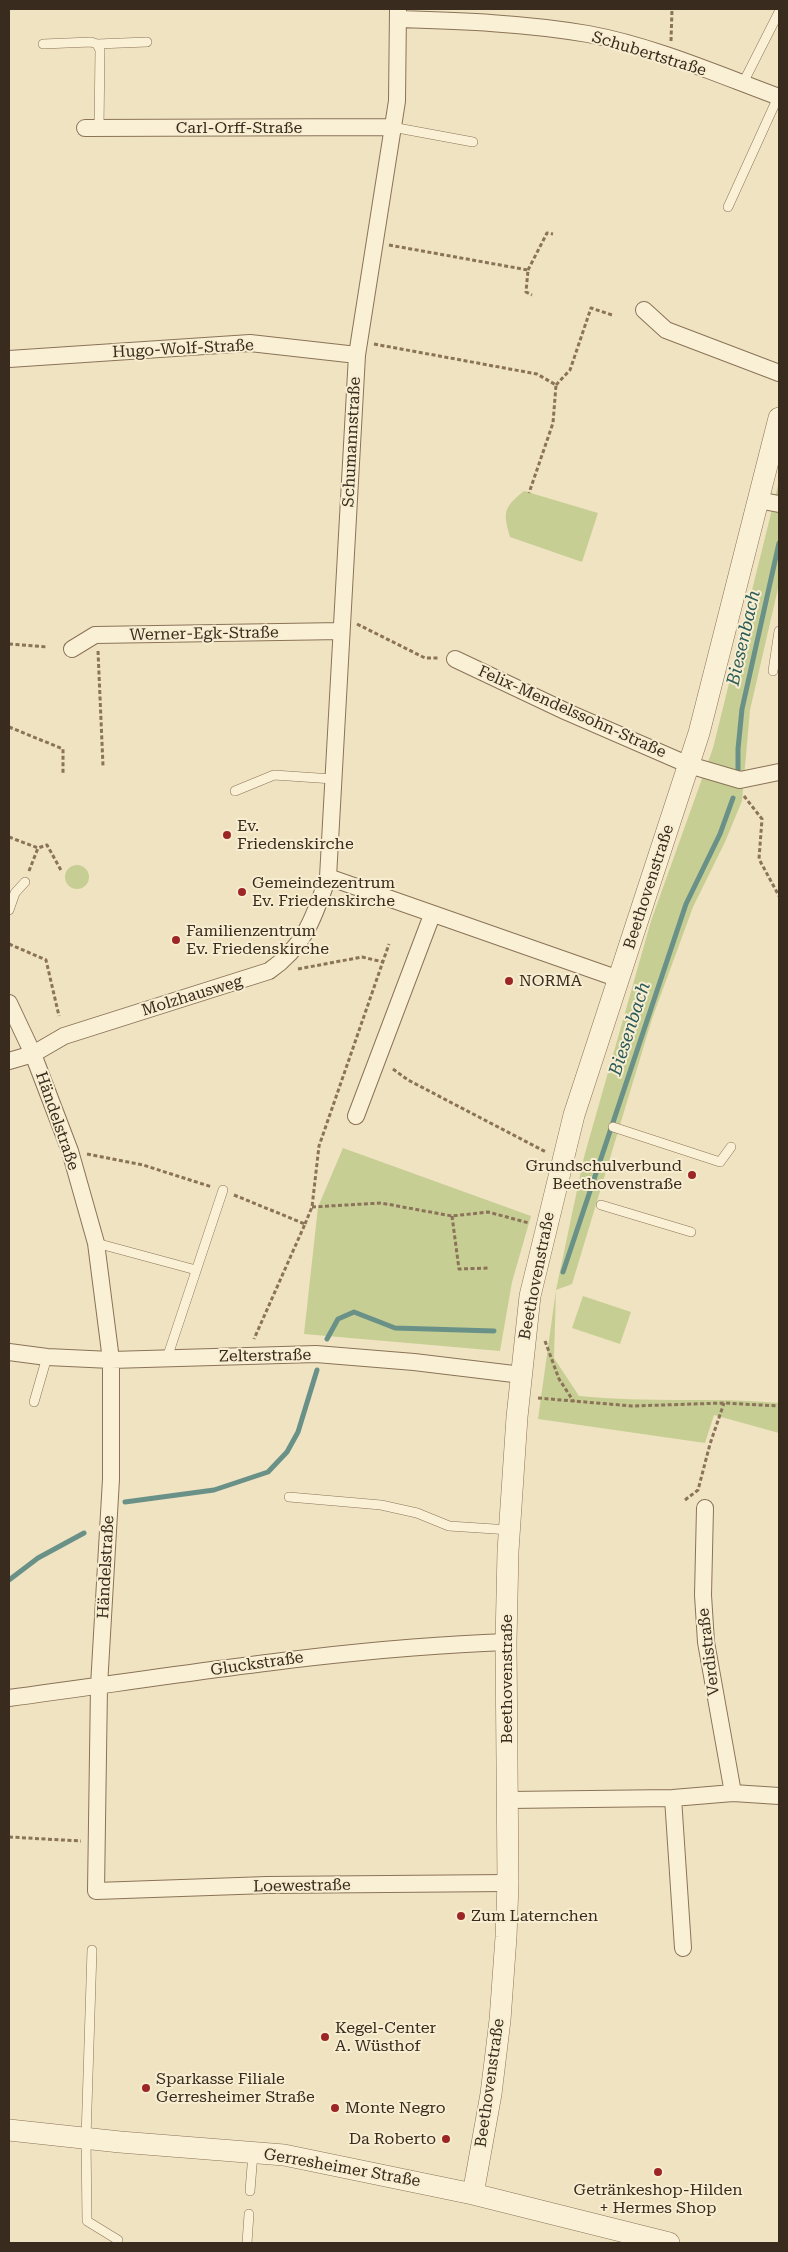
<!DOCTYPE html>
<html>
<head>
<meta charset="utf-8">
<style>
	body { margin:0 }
	#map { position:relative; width:788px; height:2252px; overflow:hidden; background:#f0e3c1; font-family:"Roboto Serif",serif }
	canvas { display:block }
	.frame { position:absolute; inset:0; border:10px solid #392b1d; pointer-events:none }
</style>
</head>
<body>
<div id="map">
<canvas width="788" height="2252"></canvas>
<div class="frame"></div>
</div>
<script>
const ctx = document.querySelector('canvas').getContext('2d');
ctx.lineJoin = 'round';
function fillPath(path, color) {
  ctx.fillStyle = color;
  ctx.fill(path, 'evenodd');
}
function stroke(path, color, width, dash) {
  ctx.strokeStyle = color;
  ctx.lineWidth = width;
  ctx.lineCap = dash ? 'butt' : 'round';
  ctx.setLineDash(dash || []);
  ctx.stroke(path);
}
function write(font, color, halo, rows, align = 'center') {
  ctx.font = font + ' "Roboto Serif",serif';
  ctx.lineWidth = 4;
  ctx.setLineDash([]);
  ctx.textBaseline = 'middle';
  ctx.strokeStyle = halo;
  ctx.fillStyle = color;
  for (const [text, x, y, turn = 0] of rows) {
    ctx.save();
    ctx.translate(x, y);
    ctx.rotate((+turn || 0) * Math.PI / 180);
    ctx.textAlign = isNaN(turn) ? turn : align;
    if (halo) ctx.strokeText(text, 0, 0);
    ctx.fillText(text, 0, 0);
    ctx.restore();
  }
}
fillPath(new Path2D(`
	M779,481v103l-29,126 -8,91 -17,41 -32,65 -41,112 -80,265 -16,6 -2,68 25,38c67,7 134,1 200,7v30l-65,-18 -9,28 -167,-24 18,-129 28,-133 67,-236 62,-173z
	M524,491l74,22 -16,49 -72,-25c-7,-25 -7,-29 14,-46z
	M65 877a12 12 0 1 1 24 0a12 12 0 1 1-24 0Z
	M343,1148l188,68 -19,66 -12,69 -196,-17 14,-127z
	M583,1296l48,16 -11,32 -48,-16z`), '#c7ce94');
stroke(new Path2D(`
	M738,770v-21l4,-40 37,-166
	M563,1272l123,-368 34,-70 13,-36
	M327,1339l11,-20 16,-7 41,16 99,3
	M125,1502l89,-12 54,-18 19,-20 11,-20 19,-62
	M9,1580l29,-22 46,-25`), '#6a9188', 5);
const service = new Path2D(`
	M43,44l48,-2 6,2 3,6 -1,78
	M97,44l50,-2
	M743,83l36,-71
	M392,127l81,15
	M728,207l50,-110
	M773,671l6,-40
	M235,791l39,-16 59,4
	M9,910l6,-17 10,-11
	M613,1127l107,35 11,-15
	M601,1205l90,27
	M96,1243l100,27
	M167,1358l56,-168
	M34,1402l13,-45
	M289,1497l92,8 36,8 32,13 61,4
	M92,1950l-6,188 1,83 31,19
	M250,2191l3,-38
	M247,2243l2,-29`);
const minor = new Path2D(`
	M398,19c63,2 127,4 190,15 65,12 129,40 191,63
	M85,128l307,-1
	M644,310l22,20 113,43
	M9,359l241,-16 107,12
	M758,500l21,4
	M72,649l23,-14 246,-4
	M455,659l112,53 122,53 51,15 39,-8
	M328,877l291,102
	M9,1003l24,51 37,97 26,92 15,117v119l-12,207 -3,205 171,-6 241,-2
	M9,1061l24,-7 31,-18 205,-65c36,-25 45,-54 59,-94l29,-522 40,-254 1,-92
	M356,1116l76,-201
	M9,1352l38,5 64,3 205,-6 98,8 108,13
	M705,1508l-2,87 3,47 27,151
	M9,1698c165,-22 330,-50 497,-56
	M673,1798l10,150
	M508,1800l165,-2 60,-5 46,3`);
const tertiary = new Path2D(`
	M9,2130l111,12 164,13 189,39 196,49
	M473,2194l18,-100 9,-74 6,-83 2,-54 -2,-241 2,-91 9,-134 13,-121 44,-181 125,-382 80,-315`);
stroke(service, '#8a7358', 10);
stroke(minor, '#8a7358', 18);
stroke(tertiary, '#8a7358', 22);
stroke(new Path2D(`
	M671,41l1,-32
	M389,245l139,25 -2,22 6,3
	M528,270l19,-37 6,1
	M374,344l163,30 19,11 -3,38 -24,70
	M556,385l14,-15 21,-62 21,7
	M357,624l68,34h15
	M9,644l38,3
	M98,651l5,115
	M9,727l54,22v25
	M744,796l18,23 -3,40 20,37
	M9,837l29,11 9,-3 15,27
	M29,871l9,-23
	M9,944l37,16 13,56
	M298,969l64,-12 21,5
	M393,1069l15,11 138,72
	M87,1154l56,11 69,22
	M234,1195l71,29 -51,115
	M312,1207l69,-4 71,13 36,-4 41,11
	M452,1216l7,53 29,-1
	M305,1224l7,-17 7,-61 70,-202
	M545,1341l14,38 15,23
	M538,1398l94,8 92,-3 55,3
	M685,1500l13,-10 12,-46 14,-41
	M9,1837l72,4`), '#8a7358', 3, [4, 2.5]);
stroke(service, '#faf0d5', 9);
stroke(minor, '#faf0d5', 16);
stroke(tertiary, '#faf0d5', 21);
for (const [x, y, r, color] of [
	[227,835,5,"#9c2625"],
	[242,892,5,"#9c2625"],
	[176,940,5,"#9c2625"],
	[509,981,5,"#9c2625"],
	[692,1175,5,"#9c2625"],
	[461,1916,5,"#9c2625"],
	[325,2037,5,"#9c2625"],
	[146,2088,5,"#9c2625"],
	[335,2108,5,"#9c2625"],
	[446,2139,5,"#9c2625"],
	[658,2172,5,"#9c2625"]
]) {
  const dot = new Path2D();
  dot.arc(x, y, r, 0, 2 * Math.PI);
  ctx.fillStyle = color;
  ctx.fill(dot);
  stroke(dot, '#f7edd1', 2);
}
write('16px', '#392b1d', '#f7edd1', [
	["Schubertstraße",649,54,17],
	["Carl-Orff-Straße",239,128],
	["Hugo-Wolf-Straße",183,349,-3],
	["Schumannstraße",352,442,-87],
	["Werner-Egk-Straße",204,634,-1],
	["Felix-Mendelssohn-Straße",572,712,24],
	["Beethovenstraße",649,887,-72],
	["Molzhausweg",192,996,-17],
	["Händelstraße",57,1121,71],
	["Beethovenstraße",537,1276,-79],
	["Zelterstraße",265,1356,-1],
	["Händelstraße",106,1567,-87],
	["Verdistraße",709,1652,-97],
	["Gluckstraße",257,1664,-8],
	["Beethovenstraße",507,1679,-90],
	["Loewestraße",302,1886,-1],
	["Beethovenstraße",490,2083,-82],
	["Gerresheimer Straße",342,2168,10]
]);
write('16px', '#392b1d', '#f7edd1', [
	["Ev.",237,826],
	["Friedenskirche",237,844],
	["Gemeindezentrum",252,883],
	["Ev. Friedenskirche",252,901],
	["Familienzentrum",186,931],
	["Ev. Friedenskirche",186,949],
	["NORMA",519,981],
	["Grundschulverbund",682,1166,"right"],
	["Beethovenstraße",682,1184,"right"],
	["Zum Laternchen",471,1916],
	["Kegel-Center",335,2028],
	["A. Wüsthof",335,2046],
	["Sparkasse Filiale",156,2079],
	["Gerresheimer Straße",156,2097],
	["Monte Negro",345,2108],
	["Da Roberto",436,2139,"right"],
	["Getränkeshop-Hilden",658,2190,"center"],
	["+ Hermes Shop",658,2208,"center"]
], 'left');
write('italic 18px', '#2b5a57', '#f7edd1', [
	["Biesenbach",744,638,-77],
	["Biesenbach",630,1029,-72]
]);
</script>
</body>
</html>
